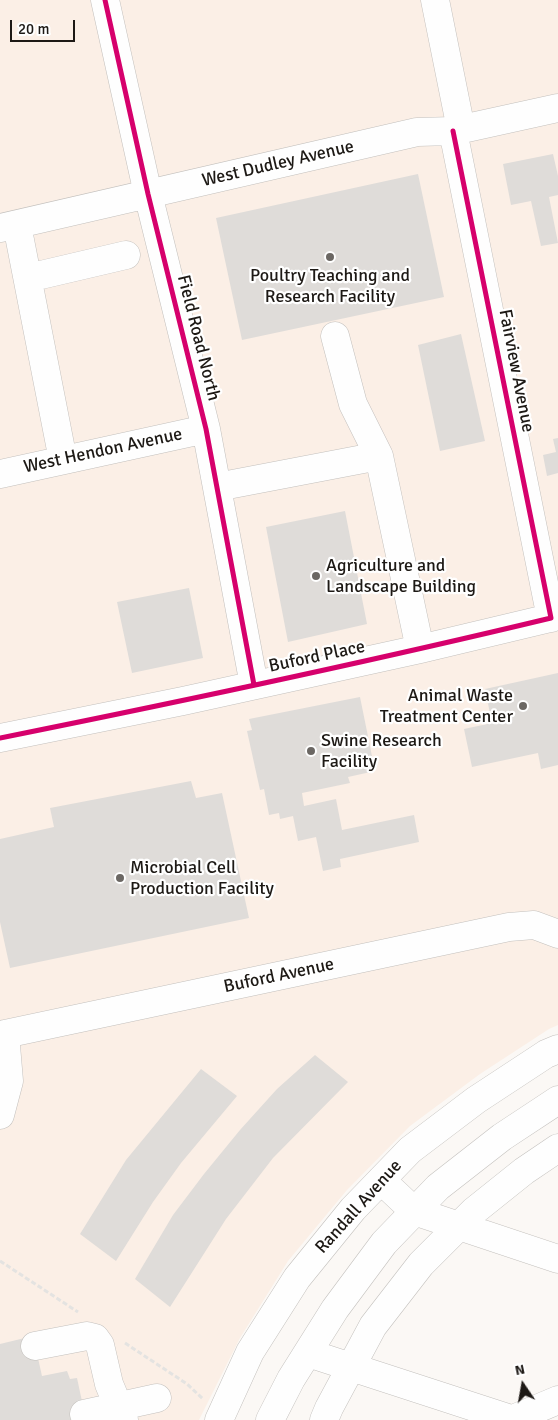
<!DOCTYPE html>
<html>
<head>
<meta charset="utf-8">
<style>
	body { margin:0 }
	#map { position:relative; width:558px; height:1420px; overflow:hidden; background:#fbf8f5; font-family:Signika,sans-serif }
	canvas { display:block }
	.north { position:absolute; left:498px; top:1360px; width:50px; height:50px; -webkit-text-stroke:4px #fff; paint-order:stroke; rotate:348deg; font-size:14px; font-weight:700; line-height:20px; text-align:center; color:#1d1915 }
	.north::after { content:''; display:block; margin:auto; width:18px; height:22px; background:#1d1915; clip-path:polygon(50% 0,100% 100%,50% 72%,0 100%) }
	.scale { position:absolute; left:10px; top:20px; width:65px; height:22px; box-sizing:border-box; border:2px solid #1d1915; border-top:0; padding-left:6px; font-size:15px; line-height:18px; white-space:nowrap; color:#1d1915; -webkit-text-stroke:4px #fff; paint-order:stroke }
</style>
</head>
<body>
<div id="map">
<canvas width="558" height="1420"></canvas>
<div class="north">N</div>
<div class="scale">20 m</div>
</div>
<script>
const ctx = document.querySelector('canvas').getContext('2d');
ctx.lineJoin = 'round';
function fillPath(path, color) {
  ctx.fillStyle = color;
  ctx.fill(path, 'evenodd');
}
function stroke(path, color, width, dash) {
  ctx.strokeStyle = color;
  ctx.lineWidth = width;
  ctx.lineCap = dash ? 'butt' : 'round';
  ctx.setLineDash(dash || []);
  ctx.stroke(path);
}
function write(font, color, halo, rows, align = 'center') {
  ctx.font = font + ' Signika,sans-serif';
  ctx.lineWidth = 4.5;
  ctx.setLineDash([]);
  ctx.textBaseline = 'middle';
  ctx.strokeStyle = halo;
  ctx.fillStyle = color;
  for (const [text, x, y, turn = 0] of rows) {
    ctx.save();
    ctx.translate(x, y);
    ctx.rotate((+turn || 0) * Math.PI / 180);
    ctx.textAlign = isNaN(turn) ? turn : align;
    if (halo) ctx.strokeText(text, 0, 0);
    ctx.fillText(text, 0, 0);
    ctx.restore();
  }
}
fillPath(new Path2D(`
	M0,0h558v1025l-9,4 -69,45 -70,52 -63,64 -59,71 -48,77 -41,82h-199z`), '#fbefe6');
fillPath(new Path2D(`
	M553,154l5,22v19l-9,2 9,46 -17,3 -10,-45 -20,4 -8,-41z
	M418,174l26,123 -202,43 -26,-122z
	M461,334l24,107 -45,10 -22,-106z
	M558,438v35l-11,3 -4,-21 13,-3 -3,-13z
	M345,511l22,113 -79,18 -22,-115z
	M189,588l14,70 -71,15 -15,-71z
	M558,673v92l-17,4 -3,-16 -66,14 -8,-38 28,-6 -7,-34z
	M360,697l15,74 -27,6 2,6 -48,10 2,13 32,-7 6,31 72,-15 5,27 -79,17 1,8 -18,4 -7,-34 -18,4 -5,-25 -13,3 -1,-6 -10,2 -5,-26 -4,1 -13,-59 5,-1 -3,-11z
	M191,781l5,17 26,-5 27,125 -239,50 -10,-46v-83l54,-12 -4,-19z
	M315,1055l33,27 -75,76 -47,61 -56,88 -35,-28 38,-64 31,-41 36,-44 37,-41z
	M201,1069l36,27 -56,67 -28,39 -37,59 -36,-27 46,-74z
	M33,1336l9,40 25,-5 3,8 7,-1 9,42h-86v-76z`), '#dfdcd9');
const minor = new Path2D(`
	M105,0l43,194 58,235 48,256
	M435,0l26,129
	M453,131l98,487
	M17,225l46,235
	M0,228l417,-96 36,-1 105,-23
	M28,278l98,-23
	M335,336l18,68 26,52
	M0,474l206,-45
	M217,487l162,-31 41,193
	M0,738l183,-37 237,-52 138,-33
	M0,1035l509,-108 25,-2 24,9
	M0,1115l9,-34 -4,-47
	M381,1180l33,31 144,48
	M35,1346l52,-10 8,2 5,7 9,39 15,36
	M308,1353l206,67
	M84,1414l73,-16
	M513,1419l45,-19
	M219,1420l31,-68 47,-74 56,-69 57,-59 66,-50 70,-46 12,-5
	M270,1420l21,-41 44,-70 49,-66 54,-56 64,-50 56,-37
	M324,1420l5,-12 44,-82 48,-62 53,-53 50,-40 34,-23`);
stroke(minor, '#c3c0bd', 29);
stroke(new Path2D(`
	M0,1261l78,51
	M125,1343l62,41 16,15`), '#e4e3e1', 3, [5, 2.5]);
stroke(minor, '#fefefe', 28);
stroke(new Path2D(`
	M105,0l43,194 58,235 48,256
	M0,738c184,-37 368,-76 551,-120l-98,-487`), '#d6006c', 5);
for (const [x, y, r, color] of [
	[330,257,5,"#6b6763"],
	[316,576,5,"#6b6763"],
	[523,706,5,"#6b6763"],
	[311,751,5,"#6b6763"],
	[120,878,5,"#6b6763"]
]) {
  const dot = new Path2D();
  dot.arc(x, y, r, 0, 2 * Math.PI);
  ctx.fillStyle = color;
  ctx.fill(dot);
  stroke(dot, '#fff', 2);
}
write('18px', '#1d1915', '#fff', [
	["West Dudley Avenue",278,164,-13],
	["Field Road North",198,338,76],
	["Fairview Avenue",516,371,79],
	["West Hendon Avenue",103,451,-12],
	["Buford Place",317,657,-12],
	["Buford Avenue",279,976,-12],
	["Randall Avenue",359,1207,-48]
]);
write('18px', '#1d1915', '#fff', [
	["Poultry Teaching and",330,276,"center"],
	["Research Facility",330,297,"center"],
	["Agriculture and",326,566],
	["Landscape Building",326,587],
	["Animal Waste",513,696,"right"],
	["Treatment Center",513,717,"right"],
	["Swine Research",321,741],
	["Facility",321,762],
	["Microbial Cell",130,868],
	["Production Facility",130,889]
], 'left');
</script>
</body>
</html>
